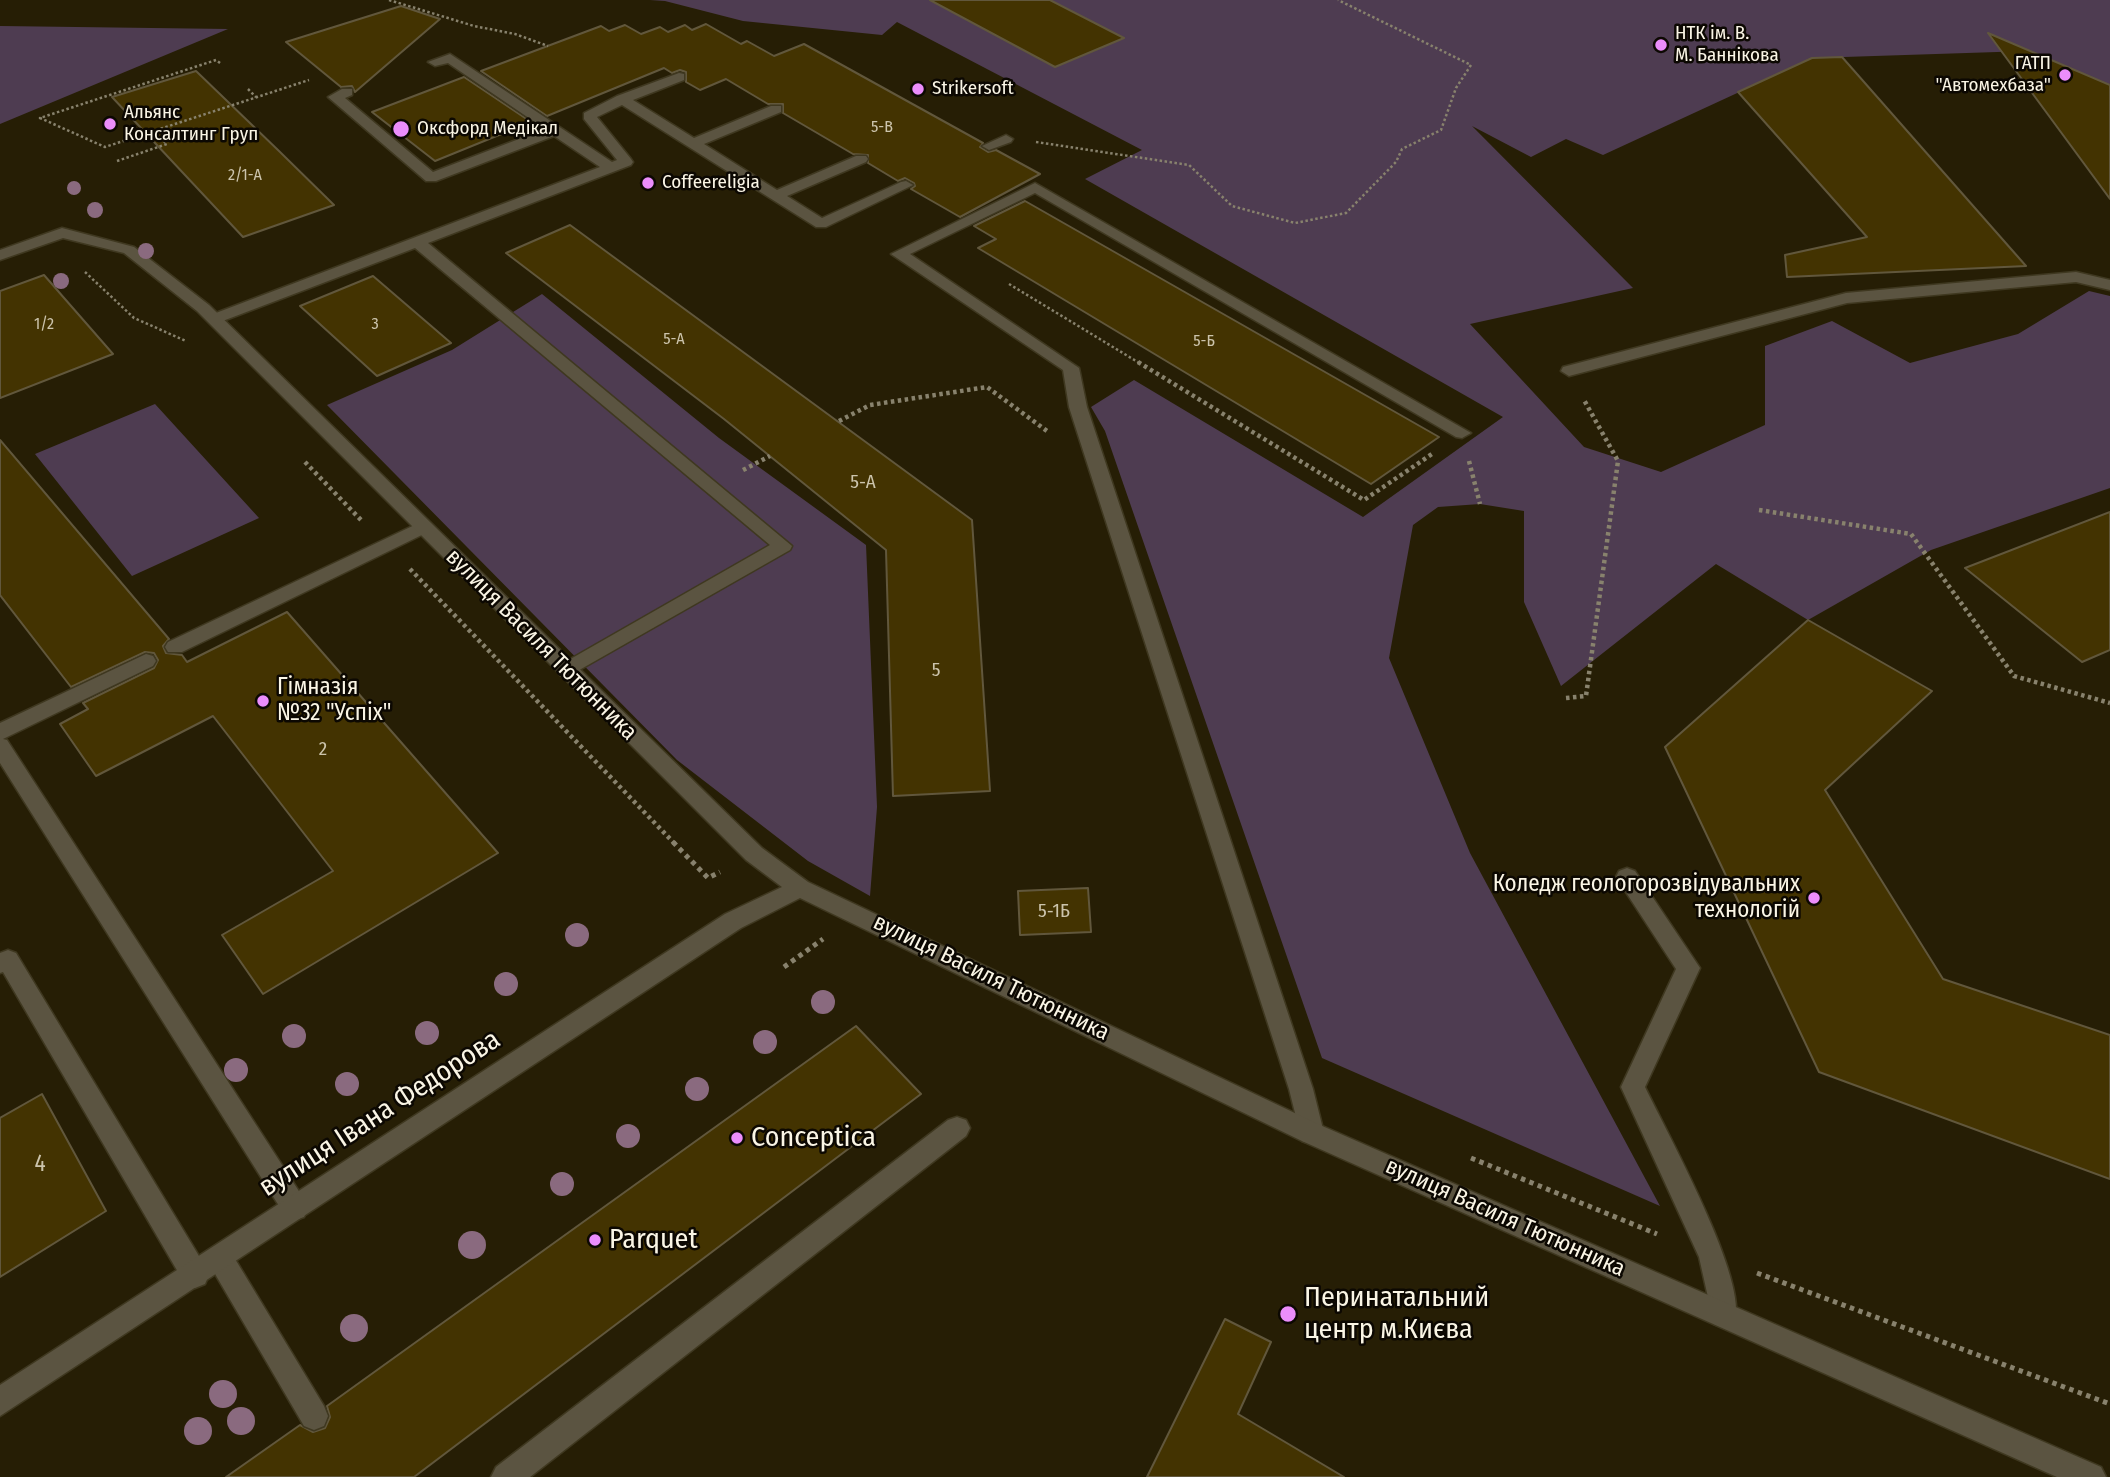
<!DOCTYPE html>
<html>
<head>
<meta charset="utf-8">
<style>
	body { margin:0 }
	canvas { display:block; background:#261e05 }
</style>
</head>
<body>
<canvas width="2110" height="1477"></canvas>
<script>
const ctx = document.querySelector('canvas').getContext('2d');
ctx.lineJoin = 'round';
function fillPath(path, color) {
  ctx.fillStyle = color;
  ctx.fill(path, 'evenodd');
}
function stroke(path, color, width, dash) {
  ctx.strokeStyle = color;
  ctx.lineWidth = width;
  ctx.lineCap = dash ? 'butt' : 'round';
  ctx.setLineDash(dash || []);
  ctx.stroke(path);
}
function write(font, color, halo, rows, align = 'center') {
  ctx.font = font + ' "Fira Sans Condensed",sans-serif';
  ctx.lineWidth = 5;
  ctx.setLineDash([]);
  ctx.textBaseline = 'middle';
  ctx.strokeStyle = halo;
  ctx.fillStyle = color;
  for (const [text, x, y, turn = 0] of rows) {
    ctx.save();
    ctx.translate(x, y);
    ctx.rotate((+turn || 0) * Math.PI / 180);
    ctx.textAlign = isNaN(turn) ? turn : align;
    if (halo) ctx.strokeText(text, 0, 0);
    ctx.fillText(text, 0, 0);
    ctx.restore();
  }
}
fillPath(new Path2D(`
	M650,0h1460v85l-82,-34 -215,7 -210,97 -37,-16 -35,18 -59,-31 161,162 -163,36 114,123 77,25 104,-47v-79l67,-25 78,42 108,-29 71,-43 21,5v192l-179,62 -123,70 -92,-56 -155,122 -37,-84v-91l-44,-7 -42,3 -25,18 -24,133 81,195 190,353 -338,-148 -217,-627 -14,-24 43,-27 229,137 140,-100 -418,-238 57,-29 -245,-128 -15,13 -139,-14 -78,-20z
	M0,26l228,3 -228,95z
	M542,294l177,144 147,107 11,262 -7,89 -62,-35 -131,-101 -350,-355 125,-55z
	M155,404l104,114 -127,58 -97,-122z`), '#4e3c51');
const building = new Path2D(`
	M930,0h120l74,38 -69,29z
	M401,6l39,13 -85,73 -3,-6 -11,1 -55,-45z
	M706,24l35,20 6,-3 27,15 30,-12 179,99 -3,4 8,5 8,-2 44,24 -80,43 -49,-28 4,-3 -1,-3 -9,-5 -7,3 -30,-18v-8l-15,-1 -70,-41v-9h-15l-42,-25 -26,11 -14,-8v-10l-6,-2 -8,3 -8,-5 -117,48 -66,-45 120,-45 8,5 16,-6 16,9 19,-7 8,5 17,-7 7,5z
	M1988,33l122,52v114z
	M1842,57l184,209 -239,11 -2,-22 82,-18 -129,-145 74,-34z
	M196,71l84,81 54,53 -91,32 -131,-140z
	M464,77l67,45 -96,39 -63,-49z
	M1025,201l414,236 -68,47 -393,-236 18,-9 -22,-13z
	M570,225l402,295 18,271 -97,5 -7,-246 -162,-131 -218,-166z
	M44,275l69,79 -113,44v-107z
	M373,276l78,67 -74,33 -77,-70z
	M0,440l169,199 -6,7 3,7 16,2 5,7 100,-50 211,241 -235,141 -41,-59 111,-64 -120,-155 -117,60 -36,-52 28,-15 -5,-6 71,-35 4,-8 -4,-7 -9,-1 -74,35 -71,-92z
	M2110,512v138l-28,12 -117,-94z
	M1808,620l124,71 -107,99 118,189 167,56v144l-291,-107 -154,-325z
	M1088,888l3,44 -71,3 -2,-44z
	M856,1026l65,68 -507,383h-188l74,-52 13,7 12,-4 5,-11 -3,-11z
	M42,1094l64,117 -106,66v-159z
	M1225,1319l46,23 -33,72 106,63h-197z`);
fillPath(building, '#433301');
stroke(building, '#61573c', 2);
const service = new Path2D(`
	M450,54l162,108 5,-2 -33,-41v-6l33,-17 62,-23 5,1v6l-51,20 61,38 77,-32h10v6l-77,32 73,46 79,-34h10l2,3 -2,3 -79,34 35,22 79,-36 5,-1 7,4 -87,42h-10l-194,-122 -25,12 34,42 2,3 -2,3 -203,78 364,303 -2,4 -223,127 -7,-2 -3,-5 3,-5 210,-120 -355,-297 -195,74 -6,2 -8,-5 2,-3 392,-149 -46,-31 -118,45h-10l-98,-84 14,-8h10v6l-7,3 88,74 112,-43 -97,-66 -13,3 -7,-4z
	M1006,135l7,4 -2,3 -22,8 -7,-4z
	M1035,183l436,250 -9,5 -6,-1 -421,-244 -125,61 169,114 8,39 226,682 11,44 -4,8 -9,3 -9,-3 -13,-52 -220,-682 -6,-37 -172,-116z
	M2076,272l34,8v10l-34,-8 -229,21 -278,73 -8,-5 2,-4 283,-74z
	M423,521l7,2 2,4 -2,4 -248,121h-14l-3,-5 3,-5z
	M146,654l7,2 3,5 -3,5 -150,73 4,1 297,459 4,9 -4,9 -9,3 -9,-3 -286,-454v-40z
	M1627,868l8,3 65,97 -55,119c21,44 106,197 89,237l-10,4 -10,-4 -15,-67 -78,-170 55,-118 -60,-92 3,-6z
	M8,950l8,3 189,313 4,9 -4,9 -10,4 -10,-4 -182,-312 -3,1v-20z
	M957,1117l9,3 4,8 -4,8 -436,341h-39l5,-10 452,-347z
	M220,1245l9,4 95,157 4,10 -4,10 -10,4 -10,-4 -93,-159 -4,-9 4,-9z`);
const minor = new Path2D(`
	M62,228l72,19 75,58 553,543 46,34 512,243 781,342 5,10h-49l-755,-336 -502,-243 -59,30 -741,488v-31l725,-471 57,-27 -36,-27 -549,-549 -73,-58 -61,-15 -63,22v-10z`);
stroke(service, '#3f3820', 3);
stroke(minor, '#3f3820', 3);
stroke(new Path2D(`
	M389,0l85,26 41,8 33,12
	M220,63l-4,-3 -176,58 65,29 204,-67
	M248,89l8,8
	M1036,142l153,23 43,41 63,17 51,-10 50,-51 6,-13 39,-19 15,-42 15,-23 -133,-65
	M117,161l50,-17 -13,-12
	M85,272l49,46 52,23
	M1009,284l132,80`), '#88826d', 2.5, [2.5, 2.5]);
stroke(new Path2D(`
	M1138,362l226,138 68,-46
	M839,421l31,-16 117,-18 60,44
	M1469,461l11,43
	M305,462l57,59
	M743,470l27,-14
	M1759,510l152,24 103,142 96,27
	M410,569l265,275
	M1566,698l20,-2 32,-235 -34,-61`), '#88826d', 4.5, [3.5, 3.5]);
stroke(new Path2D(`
	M673,842l35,36 12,-6
	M784,967l39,-28
	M1471,1158l186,76
	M1757,1273l353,131`), '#88826d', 5, [4.5, 4.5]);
fillPath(service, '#5b5441');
fillPath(minor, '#5b5441');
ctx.fillStyle = '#8a6a7f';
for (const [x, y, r] of [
	[74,188,7],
	[95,210,8],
	[146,251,8],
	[61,281,8],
	[577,935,12],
	[506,984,12],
	[823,1002,12],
	[427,1033,12],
	[294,1036,12],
	[765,1042,12],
	[236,1070,12],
	[347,1084,12],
	[697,1089,12],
	[628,1136,12],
	[562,1184,12],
	[472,1245,14],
	[354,1328,14],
	[223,1394,14],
	[241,1421,14],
	[198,1431,14]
]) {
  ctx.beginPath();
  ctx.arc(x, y, r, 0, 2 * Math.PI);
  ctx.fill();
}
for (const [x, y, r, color] of [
	[1661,45,7,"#eb8dfb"],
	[2065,75,7,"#eb8dfb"],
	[918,89,7,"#eb8dfb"],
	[110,124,7,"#eb8dfb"],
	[401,129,9,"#eb8dfb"],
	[648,183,7,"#eb8dfb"],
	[263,701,7,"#eb8dfb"],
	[1814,898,7,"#eb8dfb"],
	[737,1138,7,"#eb8dfb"],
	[595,1240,7,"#eb8dfb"],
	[1288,1314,9,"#eb8dfb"]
]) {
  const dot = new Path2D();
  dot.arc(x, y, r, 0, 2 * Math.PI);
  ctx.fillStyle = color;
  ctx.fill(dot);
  stroke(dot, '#0c0802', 2.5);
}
write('16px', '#ccc4ac', null, [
	["5-В",882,128],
	["2/1-А",245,176],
	["1/2",44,325],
	["3",375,325],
	["5-А",674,340],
	["5-Б",1204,342]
]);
write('19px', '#faf5e5', '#0c0802', [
	["НТК ім. В.",1675,34],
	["М. Баннікова",1675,56],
	["ГАТП",2051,64,"right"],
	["\"Автомехбаза\"",2051,86,"right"],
	["Strikersoft",932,89],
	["Альянс",124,113],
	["Консалтинг Груп",124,135],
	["Оксфорд Медікал",417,129],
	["Coffeereligia",662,183]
], 'left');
write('19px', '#ccc4ac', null, [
	["5-А",863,483],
	["5",936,671],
	["2",323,750],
	["5-1Б",1054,912]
]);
write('23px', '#faf5e5', '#0c0802', [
	["вулиця Василя Тютюнника",541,645,45],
	["вулиця Василя Тютюнника",991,978,26],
	["вулиця Василя Тютюнника",1505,1218,24]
]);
write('23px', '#faf5e5', '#0c0802', [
	["Гімназія",277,688],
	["№32 \"Успіх\"",277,714],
	["Коледж геологорозвідувальних",1800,885,"right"],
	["технологій",1800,911,"right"]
], 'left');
write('23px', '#ccc4ac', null, [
	["4",40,1165]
]);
write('28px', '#faf5e5', '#0c0802', [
	["вулиця Івана Федорова",380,1114,-33]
]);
write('28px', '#faf5e5', '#0c0802', [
	["Conceptica",751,1138],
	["Parquet",609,1240],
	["Перинатальний",1304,1298],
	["центр м.Києва",1304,1330]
], 'left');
</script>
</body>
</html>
